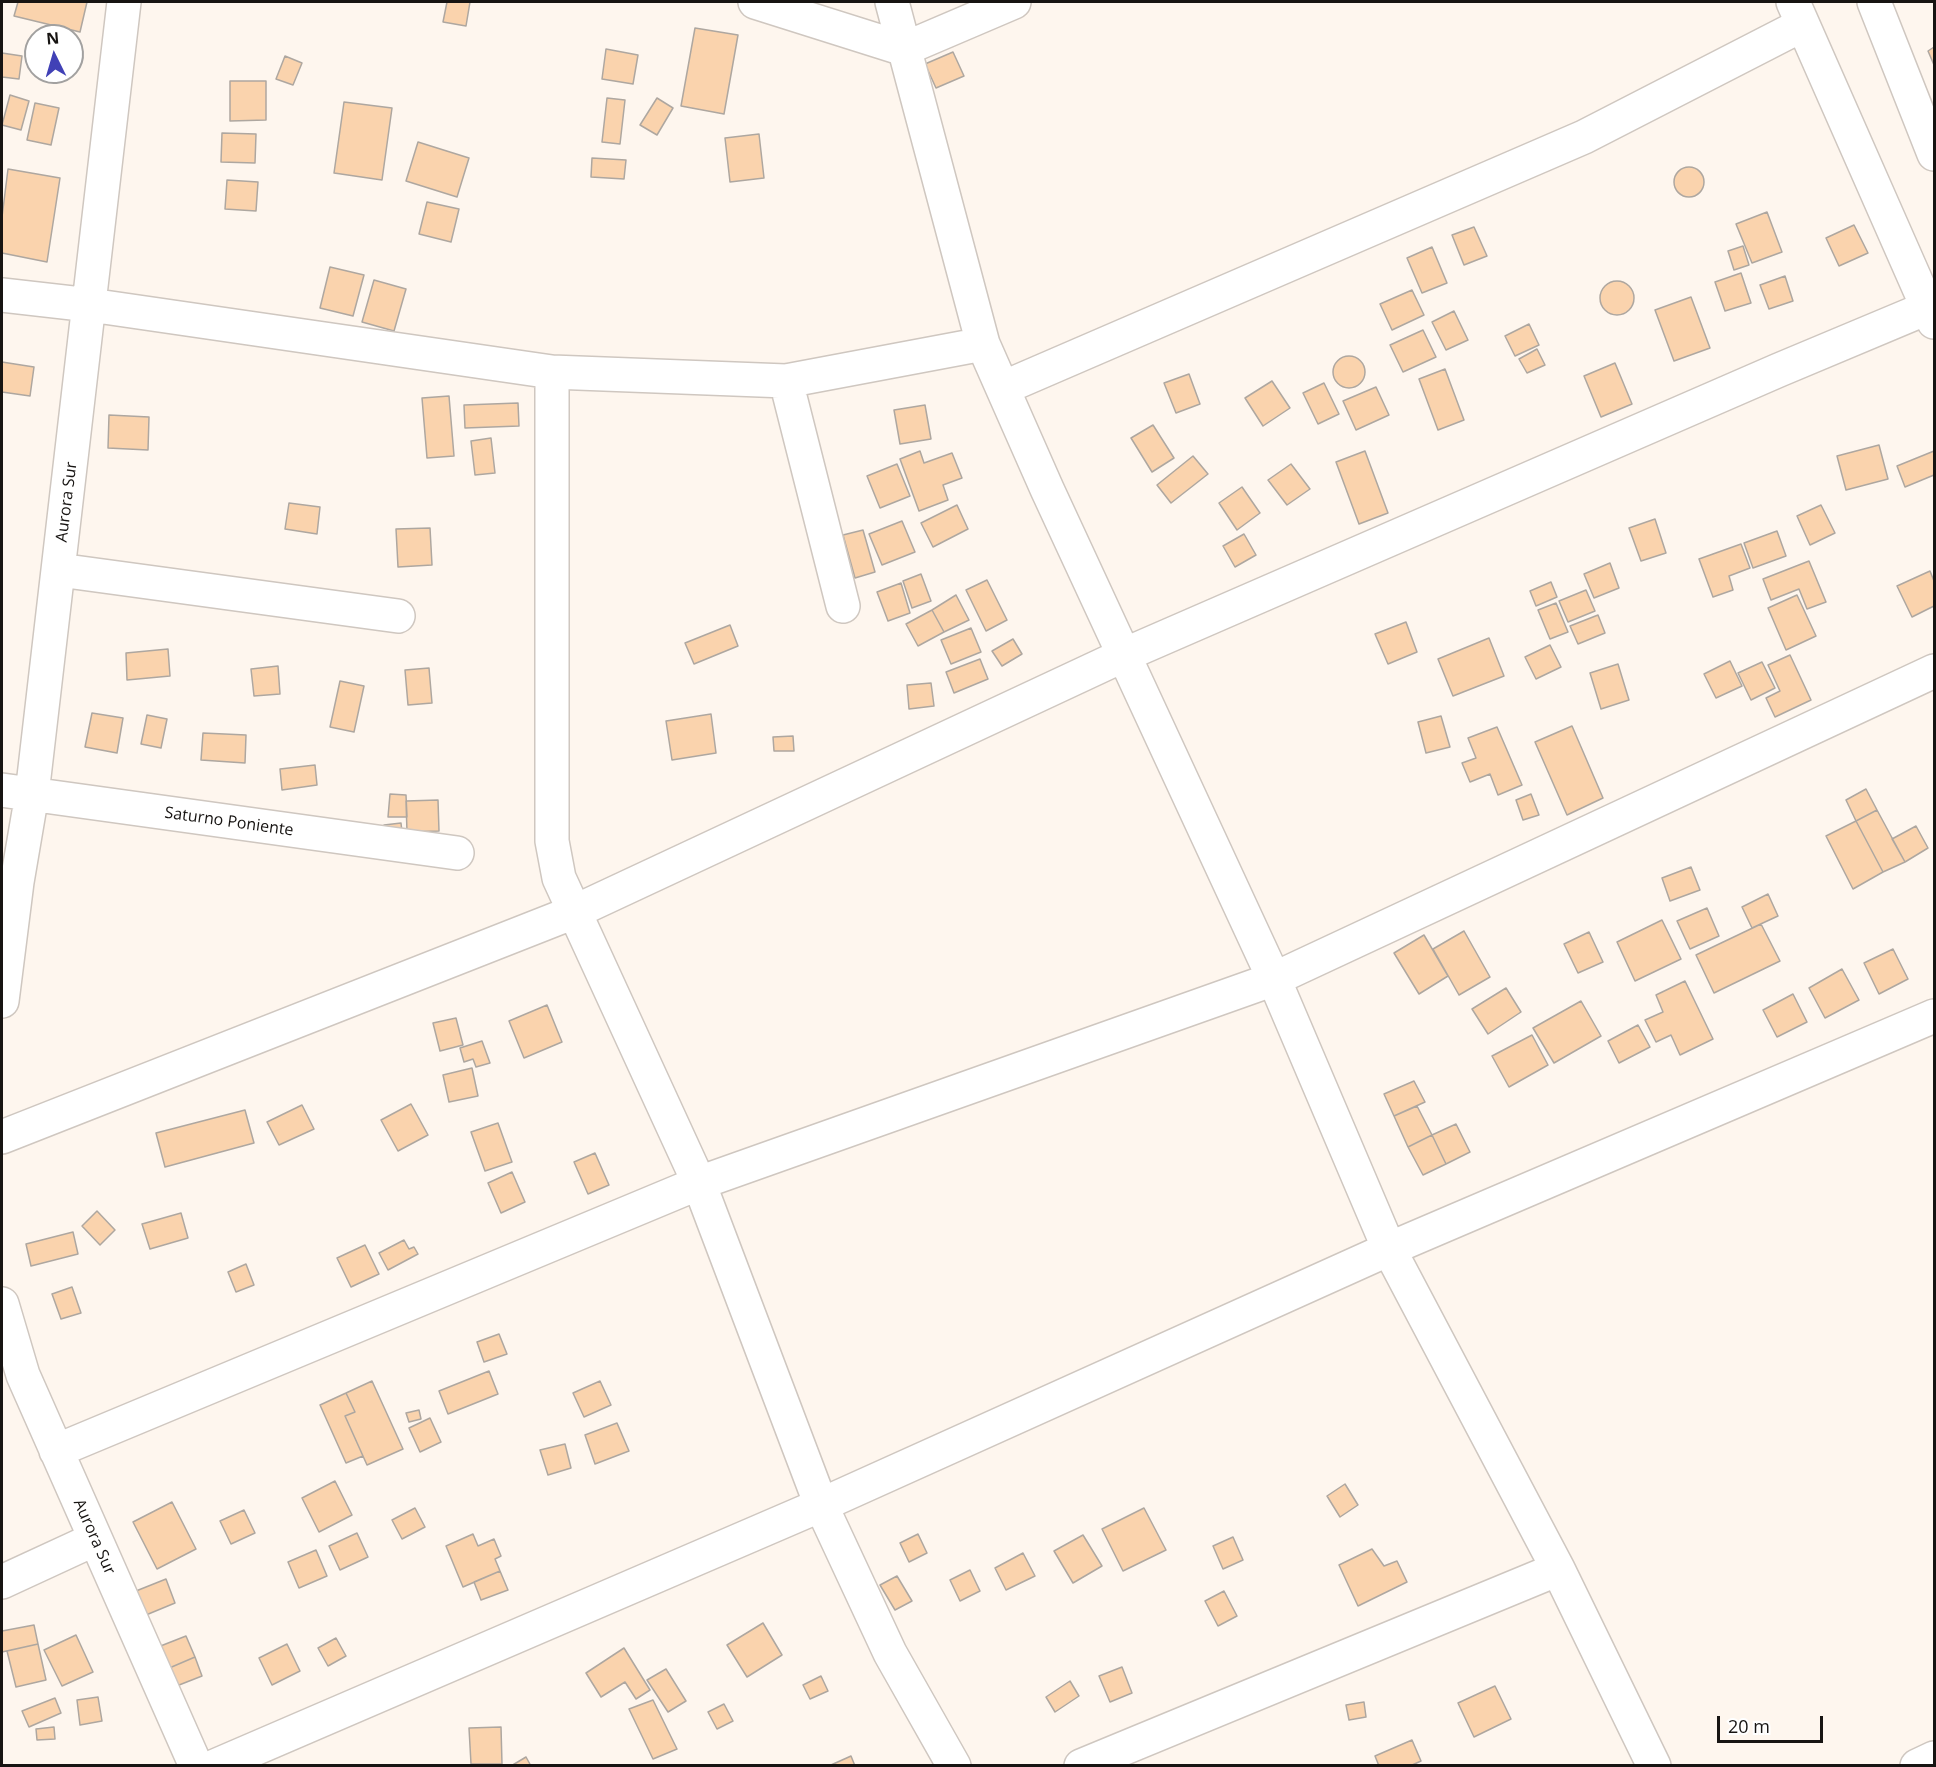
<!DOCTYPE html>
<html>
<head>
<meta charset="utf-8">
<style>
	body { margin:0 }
	#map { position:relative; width:1936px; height:1767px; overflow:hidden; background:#fef6ee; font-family:"Open Sans",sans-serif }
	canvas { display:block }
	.frame { position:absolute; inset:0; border:3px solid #171412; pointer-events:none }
	.north { position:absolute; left:24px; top:24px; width:60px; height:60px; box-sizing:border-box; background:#fff; border:2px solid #a2a1a0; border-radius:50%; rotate:355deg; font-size:16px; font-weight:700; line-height:24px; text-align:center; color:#171412 }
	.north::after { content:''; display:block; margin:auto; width:21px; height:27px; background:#4141b6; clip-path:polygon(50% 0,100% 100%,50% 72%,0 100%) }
	.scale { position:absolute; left:1717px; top:1716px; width:106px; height:27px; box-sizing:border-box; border:3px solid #171412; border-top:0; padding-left:8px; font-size:18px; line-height:21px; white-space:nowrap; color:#171412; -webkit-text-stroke:4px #fff; paint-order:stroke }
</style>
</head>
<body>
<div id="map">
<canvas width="1936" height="1767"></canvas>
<div class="frame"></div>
<div class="north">N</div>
<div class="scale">20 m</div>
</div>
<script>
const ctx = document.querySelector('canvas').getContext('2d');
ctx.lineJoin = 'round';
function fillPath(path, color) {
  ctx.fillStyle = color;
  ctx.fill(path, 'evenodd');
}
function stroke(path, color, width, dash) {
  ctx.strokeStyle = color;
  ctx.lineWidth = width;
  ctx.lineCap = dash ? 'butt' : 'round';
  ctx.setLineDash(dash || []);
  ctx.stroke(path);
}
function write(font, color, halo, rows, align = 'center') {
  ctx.font = font + ' "Open Sans",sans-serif';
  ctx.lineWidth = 6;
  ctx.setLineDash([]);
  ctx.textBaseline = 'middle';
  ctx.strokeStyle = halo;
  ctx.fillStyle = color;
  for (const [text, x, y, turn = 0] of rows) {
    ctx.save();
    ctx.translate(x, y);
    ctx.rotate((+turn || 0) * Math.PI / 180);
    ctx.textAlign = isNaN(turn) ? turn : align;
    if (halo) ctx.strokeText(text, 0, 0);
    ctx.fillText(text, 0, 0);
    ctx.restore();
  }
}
const building = new Path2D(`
	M18,2h69l-7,30 -66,-16z
	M447,2h23l-4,24 -23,-4z
	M695,28l43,7 -14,79 -43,-8z
	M1934,47v18l-6,-14z
	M606,49l32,6 -5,29 -31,-5z
	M953,52l11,24 -28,12 -11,-24z
	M2,53l20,3 -3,23 -17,-2z
	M285,56l17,7 -9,22 -17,-6z
	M230,81h36v39l-36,1z
	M10,95l19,6 -8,29 -19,-5z
	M607,98l18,2 -5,44 -18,-2z
	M657,98l16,10 -16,27 -17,-10z
	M344,102l48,6 -10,72 -48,-7z
	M35,103l24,5 -8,37 -24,-5z
	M222,133l34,1 -1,29 -34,-1z
	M759,134l5,44 -34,4 -5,-44z
	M418,142l51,16 -12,39 -51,-16z
	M592,158l34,2 -2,19 -33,-2z
	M1674 182a15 15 0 1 1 30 0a15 15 0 1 1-30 0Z
	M8,169l52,9 -13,84 -45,-9v-36z
	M227,180l31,2 -2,29 -31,-2z
	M427,202l32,7 -8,33 -32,-8z
	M1767,212l15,40 -30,11 -16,-39z
	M1854,225l14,28 -29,13 -13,-28z
	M1474,227l13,29 -23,9 -12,-30z
	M1743,246l6,19 -15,5 -6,-19z
	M1432,247l15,36 -25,10 -15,-35z
	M330,267l34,8 -11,41 -33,-8z
	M1741,273l10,30 -26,8 -10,-29z
	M1785,276l8,25 -24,8 -9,-24z
	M374,280l32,9 -12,42 -32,-9z
	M1600 298a17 17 0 1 1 34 0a17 17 0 1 1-34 0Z
	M1412,290l12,25 -32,15 -12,-26z
	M1691,297l19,51 -36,13 -19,-51z
	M1454,311l14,29 -22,10 -14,-28z
	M1529,324l10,21 -24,11 -10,-20z
	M1423,330l13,27 -33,15 -13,-27z
	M1537,349l8,16 -18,8 -8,-14z
	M1333 372a16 16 0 1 1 32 0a16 16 0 1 1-32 0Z
	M2,362l32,5 -4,29 -28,-4z
	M1615,363l17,41 -31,13 -17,-41z
	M1445,369l19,51 -26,10 -19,-51z
	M1189,374l11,30 -24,9 -12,-30z
	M1272,381l18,27 -27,18 -18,-28z
	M1324,383l15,31 -21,10 -15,-31z
	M1376,387l13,28 -33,15 -13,-29z
	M449,396l5,60 -27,2 -5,-60z
	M518,403l1,23 -54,2 -1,-23z
	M925,405l6,34 -31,5 -6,-34z
	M109,415l40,2 -1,33 -40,-2z
	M1153,425l21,33 -22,14 -21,-34z
	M491,438l4,35 -20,2 -4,-34z
	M1879,445l9,34 -42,11 -9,-34z
	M920,451l4,12 28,-10 10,25 -19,7 5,15 -29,11 -19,-52z
	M1365,451l23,62 -29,11 -23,-62z
	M1934,451v24l-29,12 -8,-21z
	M1193,456l15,18 -37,29 -14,-18z
	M897,464l13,32 -30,12 -13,-32z
	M1291,464l19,25 -23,16 -19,-25z
	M1242,487l18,26 -23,17 -18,-27z
	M289,503l31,4 -3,27 -32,-5z
	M957,505l11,24 -35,18 -12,-24z
	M1821,505l14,28 -25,12 -13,-29z
	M1655,519l11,34 -25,8 -12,-33z
	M902,521l13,31 -33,13 -13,-31z
	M430,528l2,37 -34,2 -2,-38z
	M863,530l12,42 -20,6 -12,-43z
	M1777,531l9,25 -33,12 -9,-25z
	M1244,534l12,21 -21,12 -12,-21z
	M1741,544l9,24 -21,8 4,14 -20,7 -14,-38z
	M1809,561l17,41 -19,7 -8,-20 -28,11 -8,-21z
	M1610,563l9,25 -25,10 -10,-24z
	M1930,571l4,10v25l-22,11 -15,-31z
	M921,574l10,27 -19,7 -9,-27z
	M987,580l20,40 -21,11 -20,-41z
	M1551,582l6,15 -21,9 -6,-15z
	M901,583l9,30 -22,8 -11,-29z
	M1586,590l9,21 -27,11 -9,-21z
	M956,595l13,25 -25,12 -12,-22z
	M1797,595l19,41 -30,14 -18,-42z
	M1556,603l12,29 -18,7 -12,-29z
	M932,610l12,22 -26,14 -12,-22z
	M1598,615l7,18 -27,11 -8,-18z
	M1406,622l11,30 -29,12 -13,-30z
	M730,625l8,21 -44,18 -9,-21z
	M971,628l10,24 -30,12 -10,-24z
	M1489,638l15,38 -51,20 -15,-37z
	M1013,639l9,15 -20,12 -10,-15z
	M1550,645l11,22 -25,12 -11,-22z
	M168,649l2,27 -43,4 -1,-27z
	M1790,655l21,45 -36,17 -9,-19 14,-7 -12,-26z
	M980,659l8,20 -34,14 -8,-21z
	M1730,661l12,25 -26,12 -12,-24z
	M1762,662l13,26 -24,12 -13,-27z
	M1618,664l11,36 -28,9 -11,-36z
	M278,666l2,28 -26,2 -3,-27z
	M429,668l3,35 -24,2 -3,-35z
	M340,681l24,5 -10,46 -24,-5z
	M931,683l3,23 -25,3 -2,-24z
	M92,713l31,5 -6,35 -32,-6z
	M711,714l5,39 -44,7 -6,-39z
	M147,715l20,4 -6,29 -20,-4z
	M1441,716l9,31 -24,6 -8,-31z
	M1572,726l31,72 -36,17 -32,-73z
	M1497,727l25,58 -24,10 -8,-21 -20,8 -8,-19 14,-5 -8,-20z
	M203,733l43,2 -1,28 -44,-3z
	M793,736l1,15h-20l-1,-14z
	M315,765l2,20 -35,5 -2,-21z
	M1866,789l11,21 -21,11 -10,-21z
	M390,794l16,1 1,22h-19z
	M1531,794l8,21 -16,5 -7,-20z
	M438,800l1,31 -32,1 -1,-31z
	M1877,810l28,52 -22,10 -27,-51z
	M1856,821l27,51 -30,17 -27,-53z
	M401,823l1,9 -18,2v-9z
	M1916,826l12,22 -23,14 -13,-23z
	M1691,867l9,23 -30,11 -8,-23z
	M1768,894l10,22 -26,12 -10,-21z
	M1707,908l12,28 -29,13 -13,-28z
	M1662,920l19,39 -46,22 -18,-39z
	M1761,924l19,37 -66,32 -18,-38z
	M1464,931l26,46 -31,18 -26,-46z
	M1589,932l14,30 -25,11 -14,-29z
	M1424,935l24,41 -29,18 -25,-41z
	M1893,949l15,30 -29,15 -15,-31z
	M1842,969l17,31 -34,18 -16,-30z
	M1685,981l28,58 -33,16 -9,-20 -15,7 -11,-22 18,-8 -7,-17z
	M1506,988l15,24 -33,22 -16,-25z
	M1793,994l14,28 -30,15 -14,-27z
	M1581,1001l20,35 -47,27 -21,-35z
	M547,1005l15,37 -38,16 -15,-37z
	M456,1018l7,27 -23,6 -7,-28z
	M1638,1025l12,22 -31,16 -11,-22z
	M1532,1035l16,30 -39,22 -17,-31z
	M482,1041l8,22 -14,4 -3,-8 -9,3 -4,-14z
	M472,1068l6,28 -29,6 -6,-27z
	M1414,1081l11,21 -31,14 -10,-22z
	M411,1104l17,31 -30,16 -17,-31z
	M302,1105l12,24 -35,16 -12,-23z
	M1417,1106l15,29 -24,12 -14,-31z
	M245,1110l9,33 -89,24 -9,-34z
	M498,1123l14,39 -27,9 -14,-39z
	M1456,1124l14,28 -24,12 -14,-29z
	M1432,1135l14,29 -23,11 -15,-28z
	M595,1153l14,32 -21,9 -14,-32z
	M512,1172l13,30 -24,11 -13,-30z
	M97,1211l18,19 -15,15 -18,-19z
	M181,1213l7,25 -38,11 -8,-25z
	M73,1232l5,22 -47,12 -5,-22z
	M404,1240l5,9 5,-2 4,7 -30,16 -9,-17z
	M365,1245l14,29 -28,13 -14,-29z
	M246,1264l8,21 -18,7 -8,-20z
	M72,1287l9,26 -20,6 -9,-25z
	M499,1334l8,20 -23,8 -7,-20z
	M489,1371l9,23 -50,20 -9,-23z
	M372,1381l31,68 -36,16 -22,-49 10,-4 -9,-19z
	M600,1381l11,24 -27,12 -11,-24z
	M346,1393l9,19 -10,4 18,40 -17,7 -26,-58z
	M419,1410l2,9 -12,3 -3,-9z
	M430,1418l11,24 -21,10 -11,-24z
	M617,1423l12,28 -34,13 -10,-29z
	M565,1444l6,24 -23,7 -8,-25z
	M335,1481l17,34 -33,17 -17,-34z
	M1345,1484l13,21 -18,12 -13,-21z
	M172,1502l24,47 -39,20 -24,-47z
	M415,1508l10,19 -23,12 -10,-19z
	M1144,1508l22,42 -43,21 -21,-42z
	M244,1510l11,23 -24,11 -11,-23z
	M357,1533l11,24 -28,13 -11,-24z
	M473,1534l5,12 16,-7 7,17 -6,3 5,12 -37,16 -17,-41z
	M918,1534l9,19 -18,9 -9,-19z
	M1083,1535l19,31 -29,17 -19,-32z
	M1233,1537l10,23 -20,9 -10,-23z
	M1372,1549l12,17 13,-5 10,21 -49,24 -19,-41z
	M316,1550l11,26 -28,12 -11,-26z
	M1023,1553l12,23 -29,14 -11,-22z
	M970,1570l10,21 -20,10 -10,-21z
	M500,1571l8,19 -27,10 -7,-18z
	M897,1576l15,25 -17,9 -15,-25z
	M166,1579l9,24 -29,12 -10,-24z
	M1224,1591l13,25 -19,10 -13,-25z
	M763,1623l19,32 -35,22 -20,-32z
	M34,1625l4,19 -36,8v-21z
	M76,1635l17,37 -31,14 -18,-36z
	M186,1636l9,21 -28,12 -9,-22z
	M336,1638l10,18 -18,10 -10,-18z
	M38,1644l8,36 -30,7 -9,-36z
	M287,1644l13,27 -28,14 -13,-27z
	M624,1648l26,42 -14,9 -11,-17 -24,15 -15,-24z
	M195,1657l7,19 -28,11 -7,-18z
	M1122,1667l10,26 -22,9 -11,-26z
	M666,1669l20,32 -18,11 -21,-32z
	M821,1676l7,15 -18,8 -7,-14z
	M1070,1681l9,15 -24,16 -9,-15z
	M1495,1686l16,33 -37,18 -16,-34z
	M98,1697l4,24 -22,4 -3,-25z
	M55,1698l6,15 -32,14 -7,-16z
	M653,1700l24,49 -24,10 -24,-50z
	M1364,1702l2,15 -17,3 -3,-15z
	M724,1704l9,17 -16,8 -9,-17z
	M54,1727l1,12 -18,1 -1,-11z
	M501,1727l1,37h-31l-2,-36z
	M1412,1740l9,21 -11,5h-31l-4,-10z
	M851,1756l4,10 -24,-1z
	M526,1757l5,9h-20z`);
fillPath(building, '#fad3ad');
stroke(building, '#aea7a0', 1.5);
const minor = new Path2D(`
	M755,2l149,47
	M892,2l91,342 64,145 227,490 115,270 169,320 96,197
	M1793,2l141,320
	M1874,2l60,152
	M904,49l110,-47
	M2,295l88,10 462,67 234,9 197,-37
	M552,372v469l7,37 140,305 122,322 69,148 64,113
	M786,381l57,225
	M1003,388l581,-251 218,-112
	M59,570l339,46
	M2,790l455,63
	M2,1001l15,-119 15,-88 92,-792
	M2,1137l572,-225 550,-257 655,-285 155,-65
	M2,1304l21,71 173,391
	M56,1451l643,-268 575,-204 660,-308
	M2,1582l93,-43
	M215,1766l606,-261 568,-256 545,-233
	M1081,1766l477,-197
	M1917,1766l17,-8`);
stroke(minor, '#cfc7c0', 36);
stroke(minor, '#fff', 33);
write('16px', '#171412', '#fff', [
	["Aurora Sur",67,502,-83],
	["Saturno Poniente",229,822,8],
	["Aurora Sur",94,1537,66]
]);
</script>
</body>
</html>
